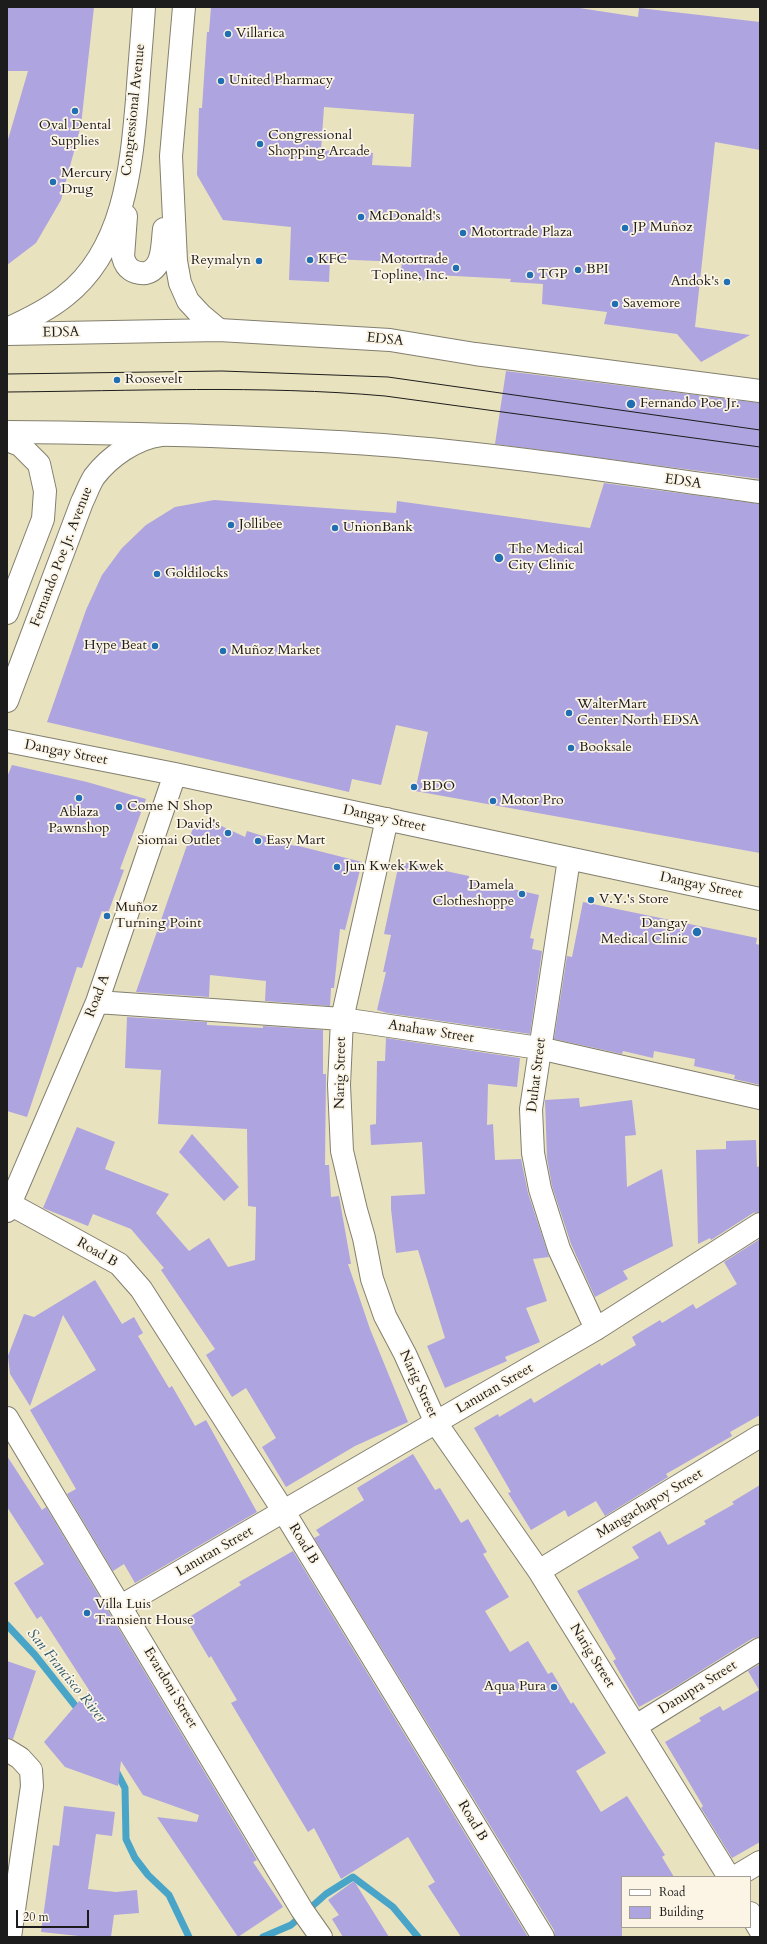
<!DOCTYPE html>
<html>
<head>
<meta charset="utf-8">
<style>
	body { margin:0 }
	#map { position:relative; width:767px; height:1944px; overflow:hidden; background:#e9e2bf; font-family:Cardo,serif }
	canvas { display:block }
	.frame { position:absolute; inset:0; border:8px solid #1c1c1c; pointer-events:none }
	.legend { position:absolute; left:621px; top:1876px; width:130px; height:52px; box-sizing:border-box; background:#fcf5e5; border:1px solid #a29e95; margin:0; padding:5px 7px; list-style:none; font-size:12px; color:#1c1c1c }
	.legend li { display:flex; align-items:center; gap:8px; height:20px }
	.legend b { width:20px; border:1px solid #a29e95 }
	.scale { position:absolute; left:16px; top:1910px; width:73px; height:18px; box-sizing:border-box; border:2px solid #1c1c1c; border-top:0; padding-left:5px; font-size:12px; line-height:14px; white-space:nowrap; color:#1c1c1c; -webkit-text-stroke:3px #fcf5e5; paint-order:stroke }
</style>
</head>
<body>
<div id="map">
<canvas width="767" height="1944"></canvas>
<div class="frame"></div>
<ul class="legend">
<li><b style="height:5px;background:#fff"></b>Road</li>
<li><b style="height:11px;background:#aea4df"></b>Building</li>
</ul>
<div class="scale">20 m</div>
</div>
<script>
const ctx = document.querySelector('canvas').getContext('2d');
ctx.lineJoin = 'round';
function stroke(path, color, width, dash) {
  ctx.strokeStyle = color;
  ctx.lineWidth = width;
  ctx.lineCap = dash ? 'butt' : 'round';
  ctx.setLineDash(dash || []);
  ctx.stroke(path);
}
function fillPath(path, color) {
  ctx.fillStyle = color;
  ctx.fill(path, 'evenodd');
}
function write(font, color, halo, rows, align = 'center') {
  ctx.font = font + ' Cardo,serif';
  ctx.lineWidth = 3.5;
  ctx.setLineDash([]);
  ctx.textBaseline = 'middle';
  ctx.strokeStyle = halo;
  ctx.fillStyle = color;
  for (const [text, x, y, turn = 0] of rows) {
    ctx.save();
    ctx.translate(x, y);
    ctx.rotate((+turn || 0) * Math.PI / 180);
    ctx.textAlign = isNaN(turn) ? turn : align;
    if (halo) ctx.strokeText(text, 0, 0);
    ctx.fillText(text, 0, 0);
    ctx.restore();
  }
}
stroke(new Path2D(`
	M7,1625l28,30 46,58
	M115,1769l10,19 1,51 9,19 13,17 21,20 20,42
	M263,1937l28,-12 35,-31 27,-17 40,30 25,30`), '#49a5c8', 7);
fillPath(new Path2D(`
	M7,7h87l-13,118 -20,75 -25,43 -29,22v-122l21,-72h-21z
	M211,7h362l65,10 1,-9 121,14v128l-45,-8 -20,185 55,8 -49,27 -24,-28 -73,-10 3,-12 -65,-8 1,-20 -33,-2 1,-3 -75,-4v6l-36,-2 2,-17 -72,-3 -1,23 -40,-2 2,-53 -68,-7 -26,-45 2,-67h3l5,-76h2zM324,107l90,7 -3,53 -39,-2 1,-12 -52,-3z
	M506,371l254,32v76l-265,-35z
	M604,483l156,21v349l-345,-62 13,-59 -32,-7 -15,60 -29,-6 -3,13 -302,-70 39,-112 16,-35 20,-27 24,-23 29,-18 39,-7 182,13 1,-12 193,27z
	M12,765l75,17 59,17 -26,70 4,1 -16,43 -6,-2 -20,57 -5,-1 -50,150 -20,-6v-334z
	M200,820l15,3 30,14 2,-6 48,15v-1l67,17 -17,68 -5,-1 -6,59h-3l-1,18 -65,-5 1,-20 -56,-6 -1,22 -73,-5 58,-167z
	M399,863h9l61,13v3l70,16 -9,43 4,1 -2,10 10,2 -12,83 -143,-21 -10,-3 9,-38h-3l8,-37 -7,-1z
	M583,902l174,36 -1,6 4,1v140l-26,-6 1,-4 -41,-9 1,-7 -41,-8 -1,7 -30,-7 -1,3 -68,-15 13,-83 5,1z
	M127,1017l80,5v3l56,3v-2l60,4v44h3l-1,91h4l2,32 8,-1 12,68h-3l22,65 38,93 -53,24 -69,41 -24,-40 14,-9 -30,-50 -14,9 -26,-42 9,-6 -54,-79 3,-2 -33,-39 -38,-15 -5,12 -45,-18 34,-81 38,15 -10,27 64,25 -13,19 33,38 20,-13 19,29 27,-7 1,-53 -8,-1 -1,-77 -89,-5 3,-54 -36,-2z
	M386,1038l134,20 -3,29 -29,-3 -1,41 6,-1 2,36 26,-1 7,34 21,64 -16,2 14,42 -21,7 14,34 -35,15 2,4 -62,27 -18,-42 18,-8 -27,-88 -22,3 -5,-44v-13l34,-2 -3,-52 -51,3 -1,-20 6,-1 1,-63h8z
	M579,1098l1,9 52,-7 4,35 -11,1 2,51 35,-18 11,77 -50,25 5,8 -33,18 -24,-53 -19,-58 -5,-28 -2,-58z
	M192,1134l47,53 -15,14 -45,-49z
	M756,1140l1,27 3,-1v46l-7,1 -42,27 -1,-2 -12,6 -2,-94 30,-1v-8z
	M760,1239v176l-30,17 2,4 -66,38 2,3 -63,39 -9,-15 -28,16 -3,-7 -34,20 -23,-37 3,-1 -37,-64 24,-14 1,3 32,-19 3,5 66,-40 1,3 35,-21 -4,-8 28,-17 2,3 31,-19 3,5 41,-25 -13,-22z
	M95,1280l27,44 12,-7 9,16 -5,3 31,52 3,-2 23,40 11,-6 51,92 -122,71 -11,-19 -11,7 -46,-77 9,-5 -46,-79 66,-40 -33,-55 -33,91 -20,-32 -2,-18 16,-42 10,3z
	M413,1454l22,36 5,-2 21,35 7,-4 19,33 -4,2 26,43 -24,14 25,41 18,-11 20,33 4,-2 19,32 2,-2 33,51 -30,18 25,41 26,-16 38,59 -3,2 12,20h-52v60h-67l-1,-7 -240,-392 6,-3 -4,-5 48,-30 -7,-12z
	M7,1456l35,54 4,-3 211,353 -4,2 30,45 -45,30 -81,-120 40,5 2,-7 -56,-20 -22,-34 -3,25 -53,-19 -21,-25 45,-52 -48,-74 -4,3 -23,-36 30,-19 -37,-57z
	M760,1485v152l-7,1 -78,49 -36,20 -26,-46 3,-2 -39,-68 62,-33 -7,-11 28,-16 8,14 38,-21 -2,-3 30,-17 -2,-2z
	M293,1551l235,386h-67l-33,-51 7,-4 -27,-45 -67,42 -27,-51 -6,4 -77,-129 6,-3 -26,-44 -2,2 -23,-39 55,-34 -2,-3z
	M7,1661l29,10 -23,68 -6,-1z
	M760,1664v178l-28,16 -31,-50 2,-2 -38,-64 36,-21 -2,-3 21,-12 3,5 36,-21 -11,-19z
	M64,1806l51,6 -3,24 -16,-2 -8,55 28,3 21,-2 2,23 -25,2 -3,22h-23l-47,-5 12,-87 6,1z
	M354,1881l35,56h-46l-11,-18 7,-4 -11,-15z`), '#aea4df');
const minor = new Path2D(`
	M7,741l168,33 585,125
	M387,819l-45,200 -3,66 3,66 14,59 8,28 8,41 13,37 20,38 31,69 103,148 190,306
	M569,859l-38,250 2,44 7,36 19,60 37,80
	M97,1002l245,17 197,29 221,50
	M10,1204l109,60 22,25 143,223 259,425
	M7,1211l90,-209 78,-228
	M7,1418l295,492 19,27
	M539,1571l221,-135
	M121,1606l475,-277 164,-105
	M636,1726l124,-77
	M7,1750l13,8 11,12 1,16 -22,151
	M735,1877l25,-15
	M750,1913l10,17`);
const secondary = new Path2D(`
	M184,7l-13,149 5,105 4,22 8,18 13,14 18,15
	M126,216l-3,41c3,12 11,17 23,16 18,-5 16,-29 18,-44
	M7,329c20,-9 41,-19 58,-33 59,-46 66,-127 72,-196 2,-31 5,-62 7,-93
	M7,440l13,5 19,19 6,27 -2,28 -36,94
	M7,701l75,-199c4,-8 7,-17 12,-25 15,-20 42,-39 67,-42`);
const trunk = new Path2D(`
	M7,334l212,-4 171,10 85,14 285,37
	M7,432c125,1 251,4 376,13 126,10 252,30 377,47`);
stroke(minor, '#827f6e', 24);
stroke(secondary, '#827f6e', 24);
stroke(trunk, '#827f6e', 24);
stroke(minor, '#fff', 22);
stroke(secondary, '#fff', 22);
stroke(trunk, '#fff', 22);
stroke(new Path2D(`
	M7,374l215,-3 166,6 372,53
	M7,392c126,-1 253,-7 378,4l375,51`), '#1c1c1c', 1);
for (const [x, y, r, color] of [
	[228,34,4,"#1f6fb2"],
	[221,81,4,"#1f6fb2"],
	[75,111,4,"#1f6fb2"],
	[260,144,4,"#1f6fb2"],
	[53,182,4,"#1f6fb2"],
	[361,217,4,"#1f6fb2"],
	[625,228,4,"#1f6fb2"],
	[463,233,4,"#1f6fb2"],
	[310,260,4,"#1f6fb2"],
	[259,261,4,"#1f6fb2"],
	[456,268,4,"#1f6fb2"],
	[578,270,4,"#1f6fb2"],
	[530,275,4,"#1f6fb2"],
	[727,282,4,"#1f6fb2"],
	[615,304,4,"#1f6fb2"],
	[117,380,4,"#1f6fb2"],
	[631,404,5,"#1f6fb2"],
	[231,525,4,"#1f6fb2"],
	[335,528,4,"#1f6fb2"],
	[499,558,5,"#1f6fb2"],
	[157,574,4,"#1f6fb2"],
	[155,646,4,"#1f6fb2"],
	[223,651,4,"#1f6fb2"],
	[569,713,4,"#1f6fb2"],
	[571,748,4,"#1f6fb2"],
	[414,787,4,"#1f6fb2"],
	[79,798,4,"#1f6fb2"],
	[493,801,4,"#1f6fb2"],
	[119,807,4,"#1f6fb2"],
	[228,833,4,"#1f6fb2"],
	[258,841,4,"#1f6fb2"],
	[337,867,4,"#1f6fb2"],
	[522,894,4,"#1f6fb2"],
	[591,900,4,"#1f6fb2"],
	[107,916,4,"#1f6fb2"],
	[697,932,5,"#1f6fb2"],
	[87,1613,4,"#1f6fb2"],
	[554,1687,4,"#1f6fb2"]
]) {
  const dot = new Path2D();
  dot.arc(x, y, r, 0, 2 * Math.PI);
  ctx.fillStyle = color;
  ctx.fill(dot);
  stroke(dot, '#fcf5e5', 1.5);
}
write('14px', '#1c1c1c', '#fcf5e5', [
	["Villarica",236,34],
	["United Pharmacy",229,81],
	["Oval Dental",75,126,"center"],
	["Supplies",75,142,"center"],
	["Congressional",268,136],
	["Shopping Arcade",268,152],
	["Mercury",61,174],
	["Drug",61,190],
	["McDonald's",369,217],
	["JP Muñoz",633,228],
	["Motortrade Plaza",471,233],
	["KFC",318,260],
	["Motortrade",448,260,"right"],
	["Topline, Inc.",448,276,"right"],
	["Reymalyn",251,261,"right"],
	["BPI",586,270],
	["TGP",538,275],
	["Andok's",719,282,"right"],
	["Savemore",623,304],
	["Roosevelt",125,380],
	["Fernando Poe Jr.",640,404],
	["Jollibee",239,525],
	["UnionBank",343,528],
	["The Medical",508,550],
	["City Clinic",508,566],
	["Goldilocks",165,574],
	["Hype Beat",147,646,"right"],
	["Muñoz Market",231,651],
	["WalterMart",577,705],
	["Center North EDSA",577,721],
	["Booksale",579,748],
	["BDO",422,787],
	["Motor Pro",501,801],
	["Come N Shop",127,807],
	["Ablaza",79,813,"center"],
	["Pawnshop",79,829,"center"],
	["David's",220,825,"right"],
	["Siomai Outlet",220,841,"right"],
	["Easy Mart",266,841],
	["Jun Kwek Kwek",345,867],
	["Damela",514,886,"right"],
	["Clotheshoppe",514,902,"right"],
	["V.Y.'s Store",599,900],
	["Muñoz",115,908],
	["Turning Point",115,924],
	["Dangay",688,924,"right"],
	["Medical Clinic",688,940,"right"],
	["Villa Luis",95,1605],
	["Transient House",95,1621],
	["Aqua Pura",546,1687,"right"]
], 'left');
write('14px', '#1c1c1c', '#fcf5e5', [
	["Congressional Avenue",134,110,-84],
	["EDSA",61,333,-1],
	["EDSA",385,340,6],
	["EDSA",683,482,8],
	["Fernando Poe Jr. Avenue",62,557,-69],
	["Dangay Street",66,753,11],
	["Dangay Street",384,819,12],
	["Dangay Street",701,886,12],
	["Road A",98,996,-69],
	["Anahaw Street",431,1032,9],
	["Narig Street",341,1073,-89],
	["Duhat Street",537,1075,-83],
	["Road B",97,1253,30],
	["Narig Street",418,1384,65],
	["Lanutan Street",495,1389,-30],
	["Mangachapoy Street",650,1504,-31],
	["Road B",303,1544,59],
	["Lanutan Street",215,1552,-30],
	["Narig Street",592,1656,58],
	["Evardoni Street",170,1688,59],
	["Danupra Street",698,1688,-32],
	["Road B",472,1821,59]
]);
write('italic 15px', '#305a69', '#fcf5e5', [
	["San Francisco River",66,1676,51]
]);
</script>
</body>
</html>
